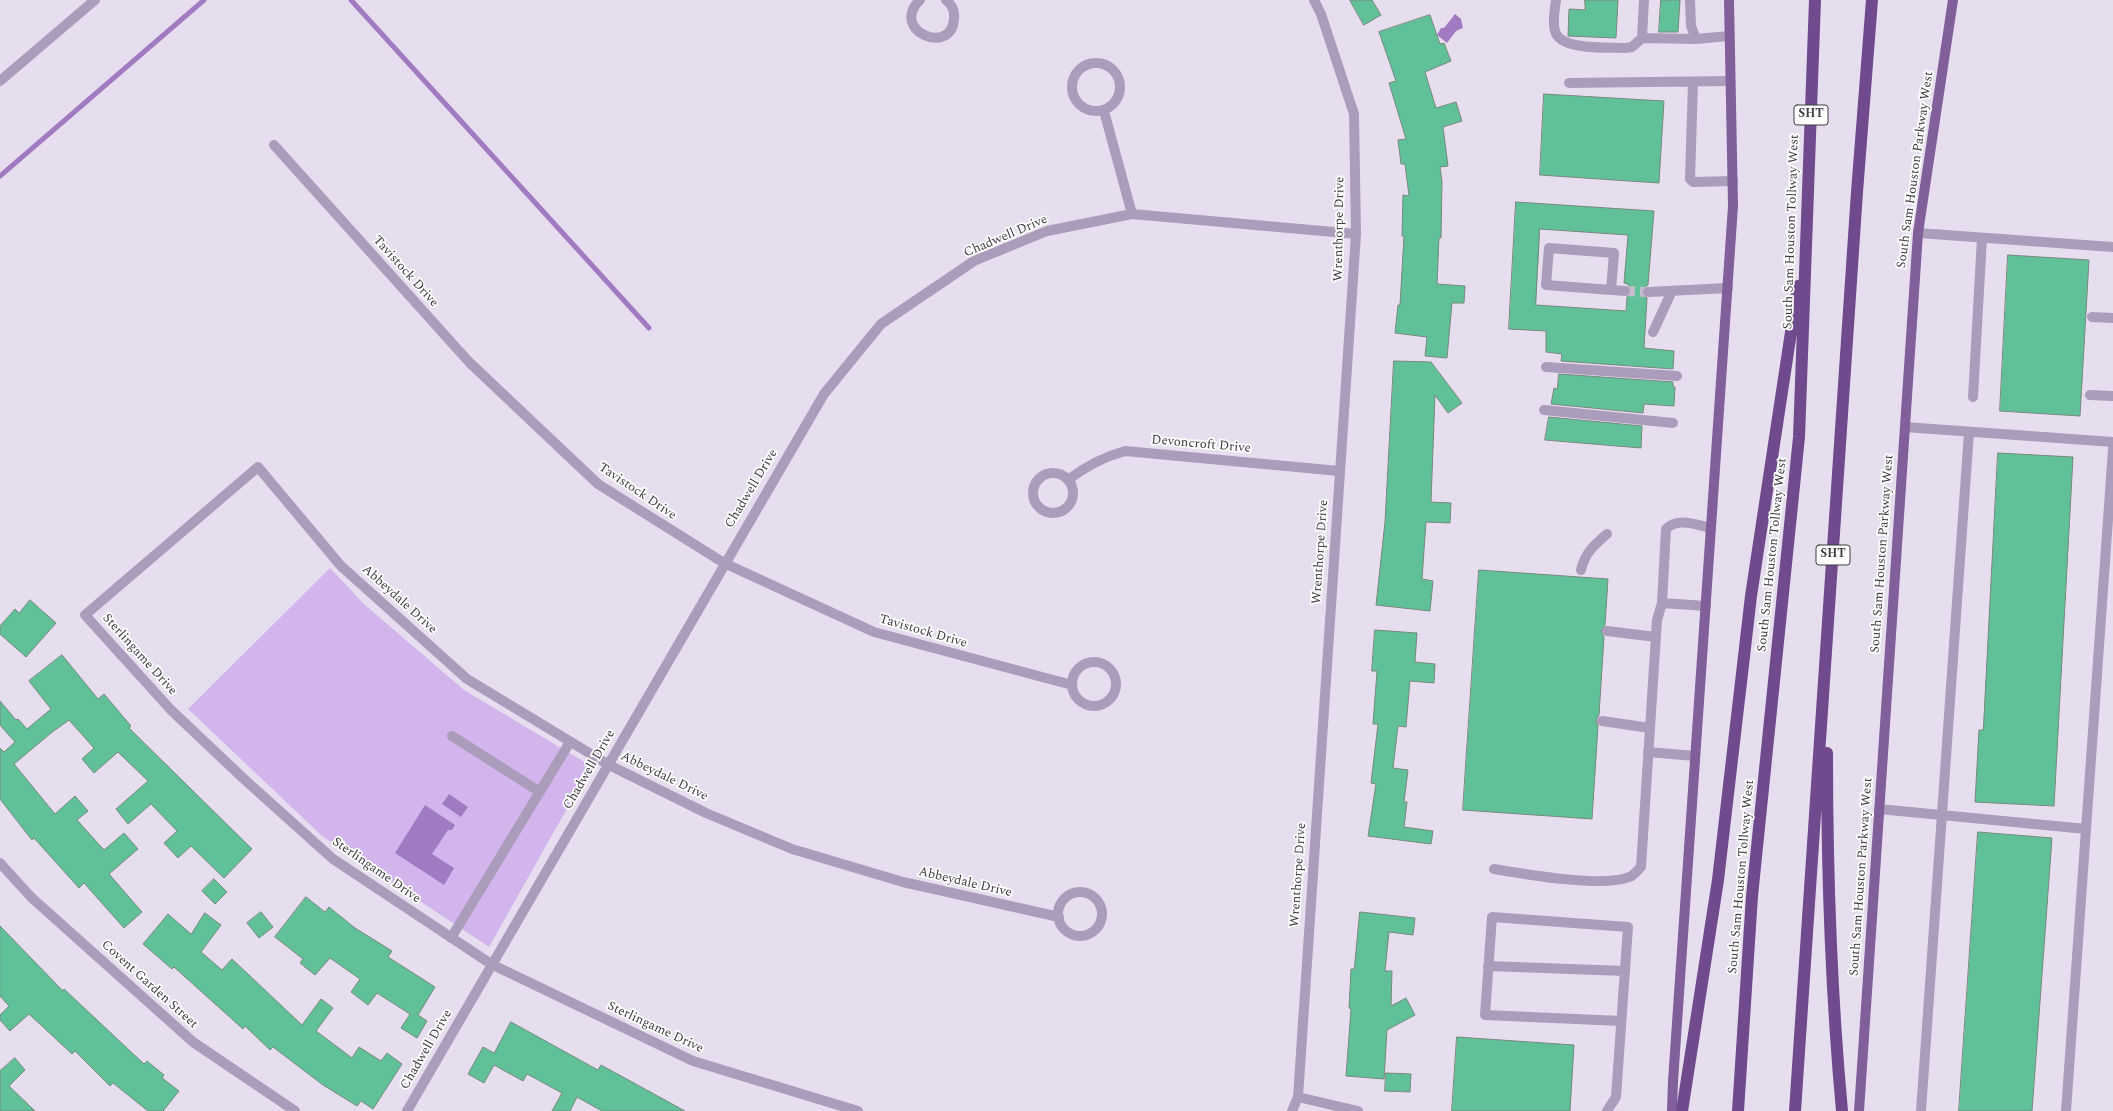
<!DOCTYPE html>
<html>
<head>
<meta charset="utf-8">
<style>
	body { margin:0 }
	canvas { display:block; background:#e6deee }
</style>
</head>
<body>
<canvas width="2113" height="1111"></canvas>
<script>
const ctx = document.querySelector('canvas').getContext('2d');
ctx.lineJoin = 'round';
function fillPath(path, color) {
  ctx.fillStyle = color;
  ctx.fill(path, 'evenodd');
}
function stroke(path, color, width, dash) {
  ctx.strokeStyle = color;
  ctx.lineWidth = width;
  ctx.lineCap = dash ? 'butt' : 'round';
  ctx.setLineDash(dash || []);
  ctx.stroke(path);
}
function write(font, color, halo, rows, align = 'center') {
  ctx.font = font + ' Spectral,serif';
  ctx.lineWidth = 3.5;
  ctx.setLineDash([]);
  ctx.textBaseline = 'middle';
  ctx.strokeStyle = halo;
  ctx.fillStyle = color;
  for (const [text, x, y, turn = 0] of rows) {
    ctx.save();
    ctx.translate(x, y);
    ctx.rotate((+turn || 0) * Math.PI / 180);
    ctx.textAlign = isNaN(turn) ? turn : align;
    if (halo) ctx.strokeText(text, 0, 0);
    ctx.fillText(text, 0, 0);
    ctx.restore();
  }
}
fillPath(new Path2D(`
	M330,568l35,37 99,85 127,76 -102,181 -167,-111 -134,-127z`), '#d2b5ed');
fillPath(new Path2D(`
	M1455,14l6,5 2,9 -7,3 -9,12 -10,-8 4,-7h3z
	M449,794l19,13 -7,10 -19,-13z
	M425,805l30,20 -3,5h-4l-16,24 22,14 -10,17 -49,-32z`), '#a17bc2');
stroke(new Path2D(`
	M351,0l298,328
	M0,176l204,-176`), '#a17bc2', 5);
const building = new Path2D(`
	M1350,0h22l9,15 -17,10z
	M1585,0h33l-2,38 -48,-2 1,-27 16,1z
	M1661,0h19l-2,32h-19z
	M1430,15l10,29 4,-1 7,18 -26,11 11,36 20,-6 6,19 -19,6 5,39 -8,1 2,15 -1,56h-2l-2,46 28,2 -1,17h-12l-5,55 -22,-2 2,-19 -32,-4 3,-28h2l4,-69h-2l1,-41 6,1 -4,-32h-4l-3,-24 8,-1 -17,-56 7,-2 -17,-49z
	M1544,94l120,7 -5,82 -119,-8z
	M1516,202l138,9 -6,74 -4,2 -2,5 1,4 4,2 -3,50 30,3 -1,18 -112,-8 1,-7 -16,-2v-21l-37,-2zM1540,229l88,6 -4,48 4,1 3,7 -4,6 -1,14 -90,-6z
	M2008,255l81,5 -9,156 -80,-5z
	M1394,361l37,1 31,41 -14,10 -13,-18 -4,107 20,1 -1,20 -24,-1 -4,57 11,2 -3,30 -54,-6 9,-83z
	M1559,374l114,8v5h2l-1,19 -30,-2 -1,9 -92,-9 3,-16 3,1z
	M1549,417l93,9 -1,22 -96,-8z
	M1998,453l75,4 -19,349 -79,-4 4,-72h4z
	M1479,570l129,9 -3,46 -4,6 3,6 -5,78 -3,5 2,6 -6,93 -129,-9z
	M30,600l26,23 -30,34 -26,-23v-8l15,-17 4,4z
	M1375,630l42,3 -2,29 20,2 -1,19 -24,-2 -4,46 -8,-1 -5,42 15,2 -4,32h3l-3,25 29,4 -2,13 -63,-8 8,-52 -5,-1 7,-59h-5l4,-53h-5z
	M62,655l36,44 6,-5 27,32 -2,2 123,121 -28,29 -33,-32 -13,12 -14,-15 13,-12 -26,-27 -23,20 -12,-15 32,-28 -30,-29 -24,21 -12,-14 12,-11 -25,-28 -18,13 -37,31 41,50 20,-18 13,15 -11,9 27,30 20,-17 14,16 -29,25 33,38 -18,16 -40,-45 -5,5 -45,-50 -2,2 -32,-41v-51l4,4 11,-10 -15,-17v-24l16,19 2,-1 9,10 24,-20 -22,-28z
	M1978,832l74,6 -20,273h-73z
	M214,879l13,13 -12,12 -13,-13z
	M306,897l19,15 4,-5 26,21 37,23 -4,6 47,30 -17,28 9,6 -10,17 -16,-10 9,-14 -33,-21 -9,12 -17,-13 9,-13 -30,-21 -15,17 -15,-12 3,-4 -28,-22z
	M261,912l12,15 -14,11 -12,-15z
	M1360,912l55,6 -2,17 -24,-3 -4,39h7l-1,35 15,-8 9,17 -28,15 -3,49 -38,-3 5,-67 -2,-1 2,-39h3z
	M205,913l16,12 -20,27 21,18 10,-11 70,66 19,-26 12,9 -17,23 36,27 7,-11 22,14 6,-8 15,11 -29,45 -12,-8 -4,5 -34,-21 -50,-38 -3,3 -25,-24 -2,3 -69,-62 -2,2 -29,-25 25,-30 23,20z
	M0,926l63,65 1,-2 80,75 3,-3 17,14 -2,3 17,13 -16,20h-15l-35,-28 -3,3 -35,-35 -3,3 -43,-40 -19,17 -10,-11v-5l9,-9 -9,-10z
	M511,1022l87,48 3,-5 84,46h-83l-25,-14 -7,14h-18l10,-18 -35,-19 -4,7 -29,-16 -10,18 -16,-9 15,-27 11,6z
	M1457,1037l117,8 -4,66h-118z
	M15,1058l10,12 -16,16 26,25h-35v-40z
	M1386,1073l25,1 -1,18 -25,-1z`);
fillPath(building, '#60c198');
stroke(building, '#77887f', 1);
stroke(new Path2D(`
	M1625,291l23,1`), '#c4bdcb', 10, [10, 5]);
stroke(new Path2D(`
	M920,0c-31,30 31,57 34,19 1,-8 -2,-14 -8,-19
	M1556,0c-1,9 -4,22 -1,31 5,20 54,16 71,17l6,-1 10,-9
	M1644,0l-2,38 54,1
	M1690,0l1,26 5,13 33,-3
	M1072 87a24 24 0 1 1 48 0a24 24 0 1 1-48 0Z
	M0,81l95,-81
	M1693,82l-3,97 3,3 40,-1
	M1569,83l161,-2
	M1104,111l28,103
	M274,145l195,217 129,122 126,79 150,69 198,53
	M1918,233l195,14
	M1611,290l3,-37 -65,-5 -3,37 79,6
	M1648,292l80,-4
	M2092,317l21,1
	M1653,332l19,-41
	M1546,367l131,9
	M2090,395l23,1
	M1973,397l9,-159
	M1544,410l129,13
	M1905,427l208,15
	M1033 493a20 20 0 1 1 40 0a20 20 0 1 1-40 0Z
	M1068,480c18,-14 35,-23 57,-29l214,20
	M1581,570c4,-17 13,-25 26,-36
	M1662,603l4,-74c12,-12 30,-4 45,-1
	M1607,631l49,6
	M1072 684a22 22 0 1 1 44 0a22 22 0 1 1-44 0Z
	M1602,721l48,7
	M452,736l88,56
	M1648,752l47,4
	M1879,809l207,20
	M0,863l32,35 161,144 102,69
	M1494,869c30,5 109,19 135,8 5,-1 8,-7 12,-10l16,-247 5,-17 44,3
	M1058 914a22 22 0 1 1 44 0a22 22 0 1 1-44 0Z
	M451,938l119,-196
	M1488,966l137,5
	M1298,1097l60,14
	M407,1111l417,-717 57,-70 93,-63 73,-30 85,-17 224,20
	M858,1111l-165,-50 -202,-97 -158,-105 -89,-80 -73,-69 -86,-95 173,-148 83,99 126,113 142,86 97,48 86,36 111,33 156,35
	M1292,1111l6,-14 58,-863 -2,-120 -33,-100 -7,-14
	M1607,1111l9,-14 12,-170 -136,-10 -7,98 136,6
	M1921,1111l48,-679
	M2066,1111l47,-662`), '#ac9cbc', 10);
stroke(new Path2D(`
	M1672,1111l1,-30 60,-875 -4,-206
	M1859,1111l59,-878 35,-233`), '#80609a', 10);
stroke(new Path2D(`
	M1827,753c0,119 4,239 15,358
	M1682,1111l36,-231 33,-284 47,-310
	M1738,1111l14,-215 47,-459 16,-437
	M1795,1111l62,-919 15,-192`), '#6f4a8d', 12);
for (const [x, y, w] of [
	[1811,115,34],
	[1833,555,34]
]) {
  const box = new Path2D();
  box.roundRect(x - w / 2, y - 10, w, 20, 3);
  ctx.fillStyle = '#fff';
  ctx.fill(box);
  stroke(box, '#3d3a40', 1);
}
write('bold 12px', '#3d3a40', null, [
	["SHT",1811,115],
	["SHT",1833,555]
]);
write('13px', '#3d3a40', '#fff', [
	["South Sam Houston Parkway West",1916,170,-82],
	["Wrenthorpe Drive",1340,229,-89],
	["South Sam Houston Tollway West",1792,232,-88],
	["Chadwell Drive",1006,237,-23],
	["Tavistock Drive",405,272,48],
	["Devoncroft Drive",1201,445,5],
	["Chadwell Drive",752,489,-59],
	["Tavistock Drive",637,492,34],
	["Wrenthorpe Drive",1321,552,-86],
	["South Sam Houston Parkway West",1883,554,-86],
	["South Sam Houston Tollway West",1773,555,-84],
	["Abbeydale Drive",399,600,42],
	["Tavistock Drive",923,632,16],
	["Sterlingame Drive",139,655,48],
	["Chadwell Drive",590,770,-60],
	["Abbeydale Drive",664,777,26],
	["Sterlingame Drive",376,871,35],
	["Wrenthorpe Drive",1299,875,-86],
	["South Sam Houston Tollway West",1742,877,-85],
	["South Sam Houston Parkway West",1862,877,-86],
	["Abbeydale Drive",965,883,13],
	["Covent Garden Street",149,985,42],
	["Sterlingame Drive",655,1028,25],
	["Chadwell Drive",427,1050,-60]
]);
</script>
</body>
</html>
